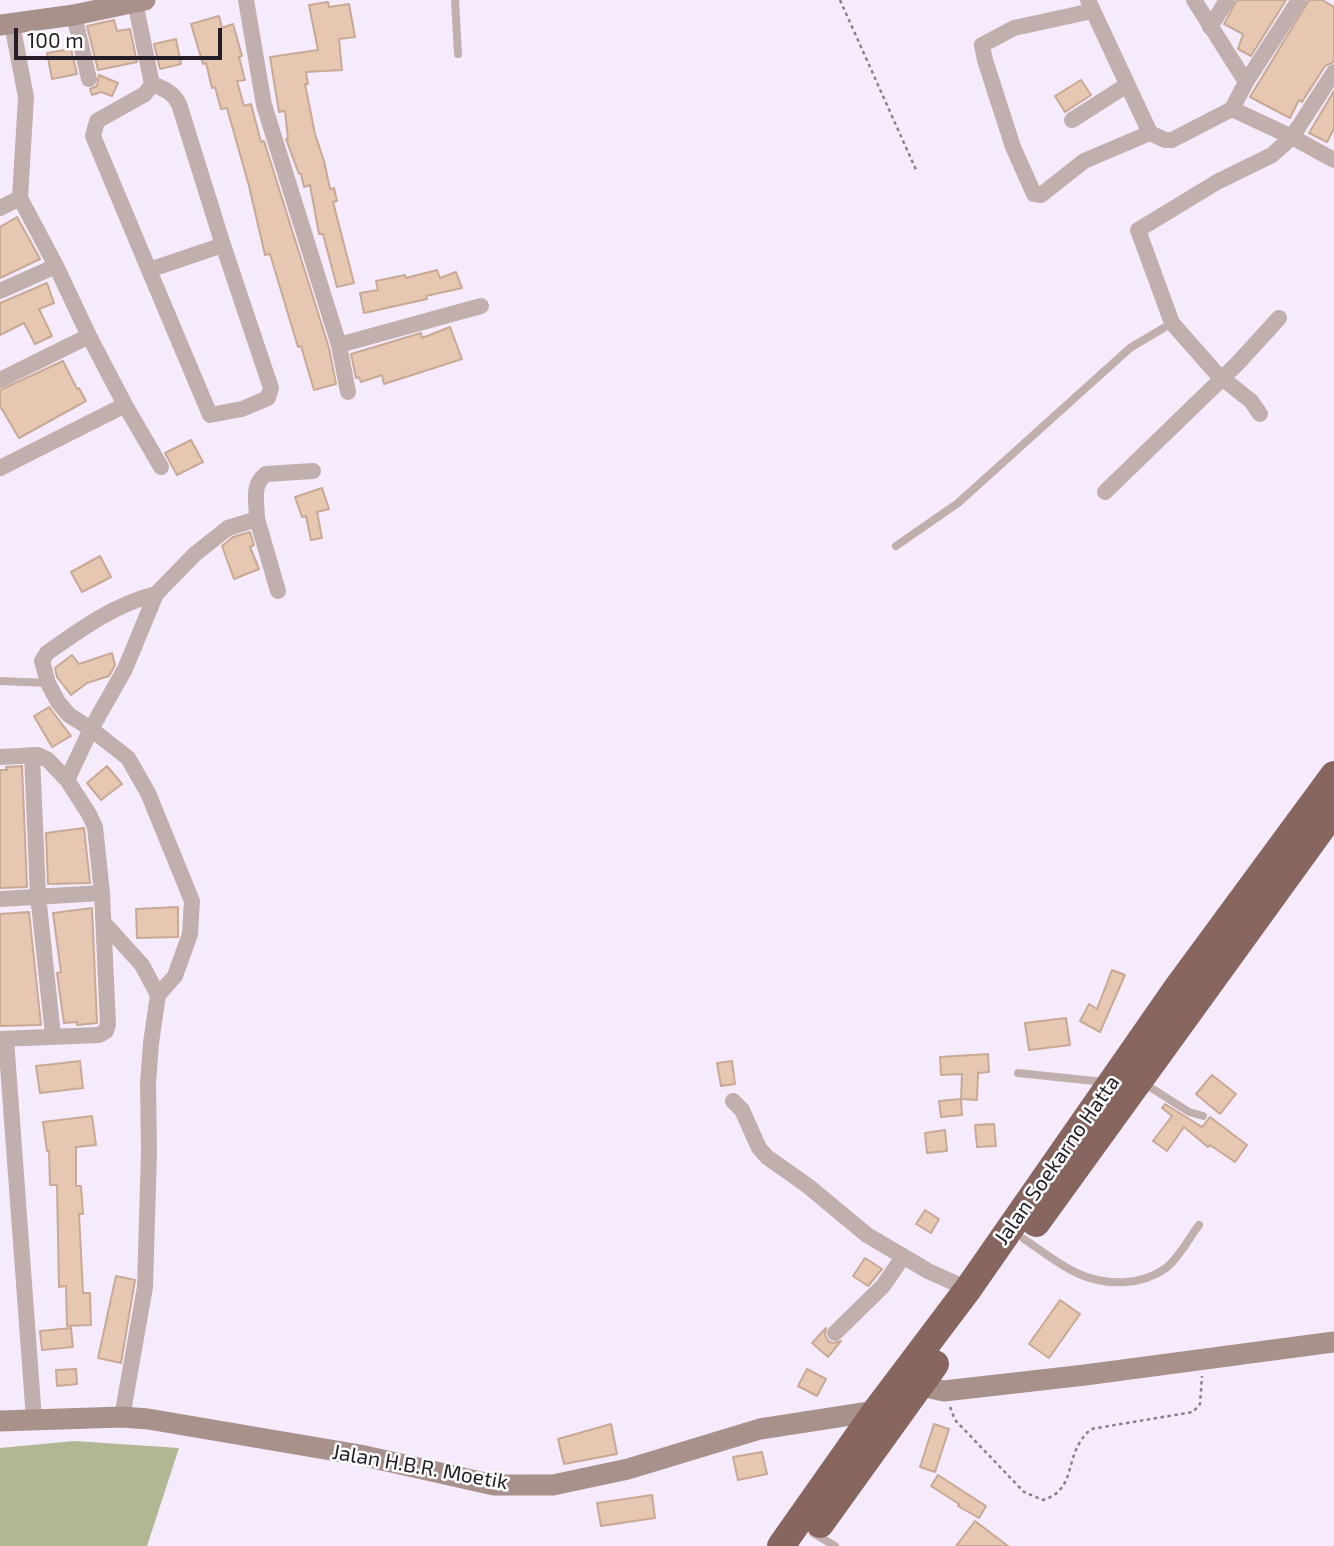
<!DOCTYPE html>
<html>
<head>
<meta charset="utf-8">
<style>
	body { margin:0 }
	#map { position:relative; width:1334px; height:1546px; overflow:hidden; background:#f6ebfd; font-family:"Exo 2",sans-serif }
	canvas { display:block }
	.scale { position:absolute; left:14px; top:28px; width:208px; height:32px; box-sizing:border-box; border:4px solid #241d28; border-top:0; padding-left:9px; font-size:21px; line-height:24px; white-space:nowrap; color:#241d28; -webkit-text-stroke:5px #fdfdfd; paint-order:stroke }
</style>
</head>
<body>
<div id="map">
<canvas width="1334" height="1546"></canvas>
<div class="scale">100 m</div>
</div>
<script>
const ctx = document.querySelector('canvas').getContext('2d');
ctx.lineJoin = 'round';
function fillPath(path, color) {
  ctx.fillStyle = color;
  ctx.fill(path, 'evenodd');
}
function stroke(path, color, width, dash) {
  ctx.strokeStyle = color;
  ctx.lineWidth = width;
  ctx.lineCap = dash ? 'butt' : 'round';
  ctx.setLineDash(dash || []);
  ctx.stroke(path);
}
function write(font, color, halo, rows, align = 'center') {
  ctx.font = font + ' "Exo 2",sans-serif';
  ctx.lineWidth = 5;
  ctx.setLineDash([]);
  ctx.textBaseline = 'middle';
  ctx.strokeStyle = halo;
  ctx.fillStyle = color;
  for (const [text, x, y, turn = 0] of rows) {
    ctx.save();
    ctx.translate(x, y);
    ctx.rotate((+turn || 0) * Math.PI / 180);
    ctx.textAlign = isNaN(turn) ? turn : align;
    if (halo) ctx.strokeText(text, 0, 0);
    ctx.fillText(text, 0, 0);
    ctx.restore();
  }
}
fillPath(new Path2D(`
	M74,1441l105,7 -32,98h-147v-98z`), '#b1b793');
const building = new Path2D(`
	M1237,0h49l-35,56 -13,-7 5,-15 -19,-10z
	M1309,0h13l12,7v55l-9,4 -23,36 -3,-2 -9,18 -40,-21z
	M328,2l1,5 20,-3 6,33 -16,2 3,31 -36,2 2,12h-3l10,50 9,27 6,28 4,-1 3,13 -4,1 21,81 -17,4 -14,-53h-4l-9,-49 -6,2 -3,-13h-2l-13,-35h2l-3,-28 -6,1 -9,-55 48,-7 -9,-45z
	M219,16l3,12 11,-4 9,32 -3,1 6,23 -8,1 7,25 7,-2 10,38 3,-1 65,207 7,36 -22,6 -13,-44 -3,1 -28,-93 -5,1 -16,-69 -22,-78 -6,1 -6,-22 -3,1 -6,-25 -3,1 -12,-40z
	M114,20l3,11 13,-2 7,33 -39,8 -11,-44z
	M176,39l5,25 -21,5 -6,-25z
	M71,49l6,25 -25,5 -5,-26z
	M99,75l19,8 -6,13 -11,-4 -9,3 -2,-6 7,-3z
	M1081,80l10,15 -26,17 -10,-16z
	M1334,91v38l-7,13 -18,-9z
	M17,217l23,42 -40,19v-51z
	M437,270l3,8 16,-6 6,16 -36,8 1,3 -63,14 -4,-20 18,-3 -2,-9 29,-6 1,3z
	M47,283l7,20 -15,6 13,27 -17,8 -11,-21 -24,12v-32z
	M450,327l12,32 -78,25 -2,-9 -21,7 -2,-5 -3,1 -5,-24 70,-21 1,5z
	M63,361l14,28 2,-1 7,13 -67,37 -19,-32v-16z
	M191,440l12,22 -26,13 -12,-22z
	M322,488l7,21 -12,3 5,26 -11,2 -5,-24 -4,1 -7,-20z
	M250,532l4,13 -4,2 9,22 -25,10 -12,-33 11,-9z
	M100,556l11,21 -29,15 -11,-20z
	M112,653l3,12 -6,11 -22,7 -16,12 -14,-18 -2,-9 17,-13 7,9z
	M49,707l22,29 -19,11 -18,-31z
	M22,766l5,121 -27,1v-118h7l-1,-3z
	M107,766l15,18 -21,16 -14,-17z
	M84,828l6,55 -42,1 -2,-51z
	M178,907v30l-41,1 -1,-29z
	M92,908l5,115 -20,2v-3l-13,1 -7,-50 4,-1 -8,-59z
	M29,912l12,113 -41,1v-112z
	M1112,970l13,5 -25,57 -20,-11 9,-17 8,5z
	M1066,1018l4,27 -41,5 -4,-27z
	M988,1054l1,18 -11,1 -1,27 -16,-1 1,-25 -21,1 -1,-18z
	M80,1061l3,27 -43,5 -4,-27z
	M732,1061l3,23 -14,2 -4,-23z
	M1212,1075l24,19 -16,20 -24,-20z
	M961,1099l1,16 -21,2 -2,-16z
	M1165,1104l37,23 8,-10 37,28 -12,17 -25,-17 -2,2 -24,-20 -17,24 -14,-10 19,-25 -10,-8z
	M92,1116l4,29 -20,2v39h5l2,28h-4l4,79h7l1,32 -24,1 -1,-40 -7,1 -2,-102h-7l-1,-34h-2l-4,-29z
	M994,1124l2,22 -19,1 -2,-22z
	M945,1130l2,21 -20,2 -2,-20z
	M925,1210l14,9 -8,14 -15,-9z
	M865,1258l17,11 -14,17 -15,-10z
	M116,1276l19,4 -14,83 -23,-5z
	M1060,1300l20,14 -31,44 -20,-14z
	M71,1328l2,19 -31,3 -2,-19z
	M826,1328l-1,7 3,6 5,2 8,-2 -13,16 -16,-14z
	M76,1369l1,15 -20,2 -1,-16z
	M807,1369l19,10 -9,17 -19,-10z
	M611,1424l6,30 -53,10 -6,-25z
	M934,1424l15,5 -14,43 -15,-5z
	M762,1452l5,22 -29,6 -5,-23z
	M938,1475l48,31 -7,12 -21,-12 1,-2 -28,-18z
	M652,1495l3,23 -54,8 -4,-23z
	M975,1521l33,25h-52z`);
fillPath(building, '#e6c7b2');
stroke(building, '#c8a995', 2);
stroke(new Path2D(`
	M840,0l77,172
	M950,1407l5,13 69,72 19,8c36,-11 19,-46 48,-71l102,-17 7,-8 2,-28`), '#89808f', 2.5, [3.5, 3.5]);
stroke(new Path2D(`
	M455,0l3,54
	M896,546l62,-43 172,-155 42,-25
	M0,681l48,2
	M1018,1073l86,9
	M1142,1082l47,30 14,4
	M1024,1239c18,12 36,27 55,35 28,12 62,12 87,-6 13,-10 23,-30 33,-43
	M813,1533l22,13`), '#c0afac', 8);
stroke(new Path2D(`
	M246,0l18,105 75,240 9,47
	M1088,0l62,133 15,7h7l60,-31
	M1194,0l52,82
	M1299,0l-53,82 -14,27 60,28 42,23
	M135,2l17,82
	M1092,11l-78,17 -32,17 3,15 28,87 21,47 7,1 43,-34 66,-28
	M74,15l15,64
	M12,24l14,73 -6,101 36,68 33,70 36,69 36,62
	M1210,27l17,-27
	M152,84c12,5 21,8 27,20l44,141 -74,25 -56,-134 4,-15 48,-27z
	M1072,120l55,-35
	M0,208l20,-10
	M149,270l61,145 32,-6 26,-11 3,-10 -48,-143
	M0,291l56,-25
	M339,345l142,-39
	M0,380l89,-44
	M1260,414l-9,-13 -34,-27 -45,-51 -34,-93 79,-48 55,-27 20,-18 42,-65
	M0,468l125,-63
	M1105,492l132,-128 42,-46
	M257,519c0,-16 -6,-34 9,-45l47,-3
	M32,755l6,140 15,140
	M0,757l38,-2 10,5 19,20 22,34 6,13 7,66 6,131 -2,7 -7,4 -99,4
	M67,780l24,-51 34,-60 31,-75 39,-40 33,-26 29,-9 21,72
	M0,899l102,-6
	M104,923l38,42 16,30
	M6,1039l28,380
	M733,1101l9,9 17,38 8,9 41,29 59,49 61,36 40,18
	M835,1333l48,-47 20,-29
	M122,1417l23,-130 4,-136 -1,-67 3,-41 7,-48 17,-19 15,-42 2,-33 -44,-108 -20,-35 -37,-29 -22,-14 -11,-13 -10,-19 -6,-22 5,-8c34,-24 68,-49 109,-59`), '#c0afac', 16);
stroke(new Path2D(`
	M0,25l74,-10 71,-15
	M920,1386l24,5 141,-16 249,-33
	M0,1421l122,-4 26,2 212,36 134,30h59l75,-16 132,-40 116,-18`), '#a8908b', 21);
stroke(new Path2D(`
	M1036,1223l298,-412
	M820,1524l115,-160
	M781,1546l95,-135 92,-122 210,-302 156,-212`), '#87665f', 28);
write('21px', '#241d28', '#fdfdfd', [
	["Jalan Soekarno Hatta",1057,1160,-55],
	["Jalan H.B.R. Moetik",420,1467,10]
]);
</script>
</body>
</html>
